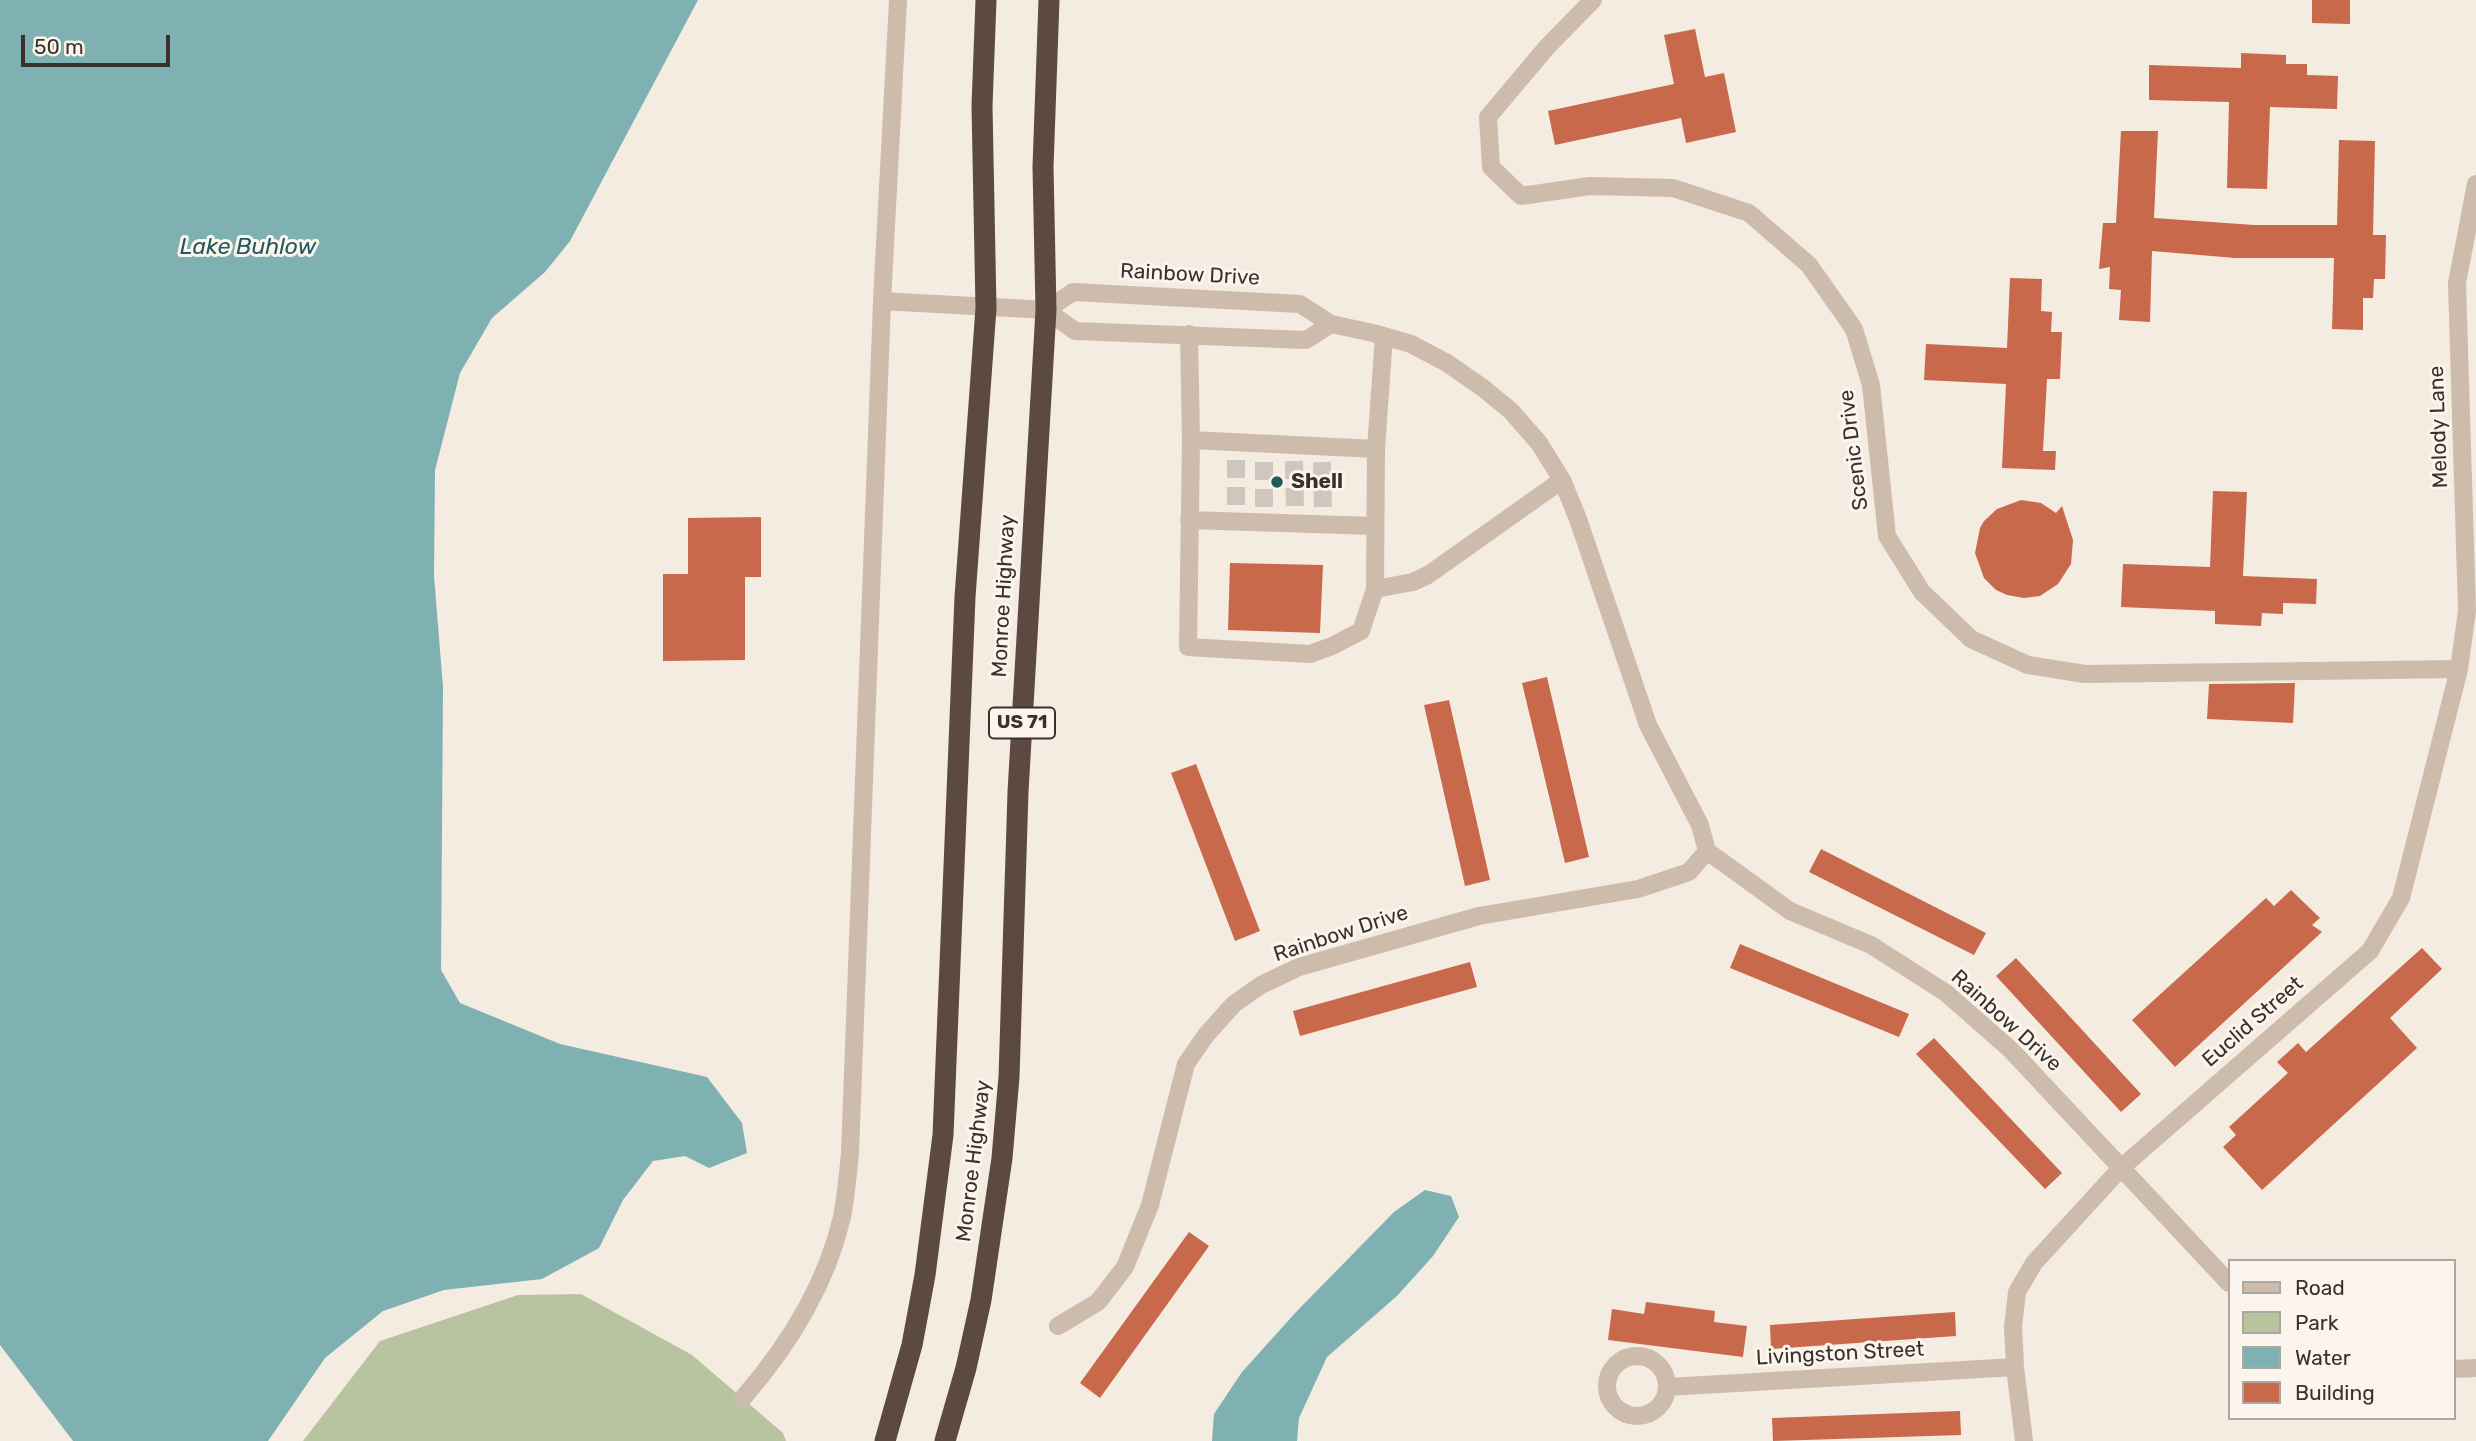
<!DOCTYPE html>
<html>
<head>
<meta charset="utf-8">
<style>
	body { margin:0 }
	#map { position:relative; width:2476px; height:1441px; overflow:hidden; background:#f4ebe1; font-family:Rubik,sans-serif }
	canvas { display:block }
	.legend { position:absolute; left:2228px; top:1259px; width:228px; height:161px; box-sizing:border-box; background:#fbf5ee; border:2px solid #aea6a0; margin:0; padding:9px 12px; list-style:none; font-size:21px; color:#3b302b }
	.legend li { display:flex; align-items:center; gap:14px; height:35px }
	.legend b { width:35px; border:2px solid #aea6a0 }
	.scale { position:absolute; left:21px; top:35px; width:149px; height:32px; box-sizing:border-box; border:4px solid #3b302b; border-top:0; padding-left:9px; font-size:21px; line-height:24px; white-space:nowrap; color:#3b302b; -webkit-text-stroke:5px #fbf5ee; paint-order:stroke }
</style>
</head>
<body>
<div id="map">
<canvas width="2476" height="1441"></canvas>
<ul class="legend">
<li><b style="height:9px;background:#cdbbac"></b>Road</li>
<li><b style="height:19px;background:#b8c4a0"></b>Park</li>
<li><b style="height:19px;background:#7fb0b2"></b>Water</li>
<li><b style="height:19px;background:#c8694b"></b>Building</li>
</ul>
<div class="scale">50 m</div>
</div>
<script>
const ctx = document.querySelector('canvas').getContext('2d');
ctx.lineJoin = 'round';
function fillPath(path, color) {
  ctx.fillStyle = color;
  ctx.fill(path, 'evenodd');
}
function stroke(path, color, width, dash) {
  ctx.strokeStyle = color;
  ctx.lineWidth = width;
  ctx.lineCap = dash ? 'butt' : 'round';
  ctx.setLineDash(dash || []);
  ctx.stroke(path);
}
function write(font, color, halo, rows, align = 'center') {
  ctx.font = font + ' Rubik,sans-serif';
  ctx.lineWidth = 6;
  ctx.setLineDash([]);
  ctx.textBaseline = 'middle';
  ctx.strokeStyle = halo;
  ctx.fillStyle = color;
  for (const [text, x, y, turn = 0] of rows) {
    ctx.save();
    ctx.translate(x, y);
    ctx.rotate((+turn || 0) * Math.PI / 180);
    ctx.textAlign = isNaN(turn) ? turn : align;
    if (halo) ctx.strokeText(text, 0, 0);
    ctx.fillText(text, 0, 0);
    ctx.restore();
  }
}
fillPath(new Path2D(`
	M581,1294l111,61 91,78 3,8h-483l77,-100 138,-46z`), '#b8c4a0');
fillPath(new Path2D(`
	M0,0h698l-128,241 -25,31 -53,46 -32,55 -25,97 -1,106 9,111 -2,283 19,33 100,41 147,33 35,46 5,30 -38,15 -24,-12 -32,5 -30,39 -24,48 -57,31 -98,11 -61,21 -58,47 -57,83h-195l-73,-96z
	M1425,1190l26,6 8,21 -26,39 -36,40 -70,61 -28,61 -2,23h-85l2,-27 28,-42 55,-61 97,-99z`), '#7fb0b2');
fillPath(new Path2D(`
	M2312,0h38v24l-38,-1z
	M1695,29l10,48 19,-4 12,59 -50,11 -5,-25 -126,27 -7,-34 126,-27 -10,-49z
	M2241,53l45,2v9h21v11l31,1 -1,33 -67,-2 -3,82 -40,-1 2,-86 -80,-2v-35l92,3z
	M2121,131h37l-4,87 100,7h83l2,-85 36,1 -2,94h13l-1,44h-11l-1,19h-10v32l-31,-1 2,-71h-99l-83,-7 -2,71 -31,-2 2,-30 -12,-1 1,-22 -11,2 4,-46h13z
	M2010,278l32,1 -1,32 11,1 -1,20h11l-2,47h-13l-4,72h13l-1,19 -53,-2 4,-84 -82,-4 2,-36 81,4z
	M2213,491l34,1 -4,84 74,3 -1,25 -33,-1v11l-21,-1 -1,13 -46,-2v-13l-94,-4 2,-43 87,3z
	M2021,500l20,3 15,10 6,-7 11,34 -2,24 -13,20 -18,12 -16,2 -17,-3 -11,-5 -12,-12 -9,-25 5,-25 4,-7 13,-12z
	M761,517v60h-16v83l-82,1v-87h25v-56z
	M1230,563l93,2 -3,68 -92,-3z
	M1547,677l42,180 -24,6 -43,-180z
	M2295,683l-2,40 -86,-4 2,-35z
	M1449,700l41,180 -25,6 -41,-181z
	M1196,764l64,167 -25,10 -64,-168z
	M1821,849l165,84 -12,22 -165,-83z
	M2291,890l29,28 -8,7 10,7 -147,135 -43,-47 134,-122 8,8z
	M1740,944l169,70 -10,23 -169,-69z
	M2422,948l20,21 -52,49 27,30 -155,142 -39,-43 13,-12 -7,-8 59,-54 -11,-11 21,-19 8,9z
	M2016,958l125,136 -20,18 -125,-136z
	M1470,962l7,25 -177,49 -7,-25z
	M1934,1038l128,135 -17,16 -129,-135z
	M1189,1232l20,14 -109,152 -20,-15z
	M1646,1302l69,9 -1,11 33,4 -4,31 -135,-17 4,-31 32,5z
	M1955,1312l1,24 -185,13 -1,-24z
	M1960,1411l1,24 -188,6 -1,-23z`), '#c8694b');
stroke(new Path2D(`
	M1294,461l1,48
	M1322,462l1,48
	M1236,505v-47
	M1264,507v-48`), '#cfc6bd', 18, [18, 9]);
stroke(new Path2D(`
	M1593,0l-46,47 -59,70 3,50 30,29 69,-10 83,2 76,25 60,52 45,64 17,56 16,151 35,56 49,47 57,26 57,9 374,-5
	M882,301l16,-301
	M1046,310l27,-18 227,12 31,20 42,9 38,11 36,19 36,25 28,23 28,32 23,37 16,39 70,206 52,100 7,26 83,60 81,34 75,48 65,57 218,233
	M1189,334l2,106 -3,207 122,7 22,-8 29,-15 14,-42 1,-140 8,-113
	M1191,440l185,9
	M1189,520l185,6
	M1375,589l38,-7 15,-7 134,-95
	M1058,1326l40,-24 27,-35 25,-62 36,-141 20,-29 28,-31 27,-19 38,-18 180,-51 159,-27 51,-17 18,-21
	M1607 1386a30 30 0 1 1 60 0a30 30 0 1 1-60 0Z
	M2453,1369l23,-1
	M1668,1387l347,-20
	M743,1398c46,-53 83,-112 99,-181 4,-21 6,-43 8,-64l32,-852 164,9 29,21 231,9 25,-16
	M2024,1441l-9,-74 -2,-40 4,-35 17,-29 87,-95 249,-217 31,-53 58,-229 8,-58 -10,-328 19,-99`), '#cdbbac', 18);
stroke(new Path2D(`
	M885,1441l27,-96 13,-70 18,-140 22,-538 21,-289 -4,-202 4,-106
	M945,1441l21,-73 15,-68 21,-142 7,-81 9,-285 28,-482 -3,-143 6,-167`), '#5c4a42', 21);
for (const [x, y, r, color] of [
	[1277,482,7,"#1f5a5e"]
]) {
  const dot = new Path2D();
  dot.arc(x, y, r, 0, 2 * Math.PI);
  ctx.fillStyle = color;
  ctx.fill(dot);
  stroke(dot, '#fbf5ee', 2.5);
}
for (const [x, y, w] of [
	[1022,723,66]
]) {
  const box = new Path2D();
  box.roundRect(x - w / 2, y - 15.5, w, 31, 5);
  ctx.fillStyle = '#fbf5ee';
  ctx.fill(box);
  stroke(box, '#3b302b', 2);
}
write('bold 19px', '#3b302b', null, [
	["US 71",1022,723]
]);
write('21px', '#3b302b', '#fbf5ee', [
	["Rainbow Drive",1190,275,3],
	["Melody Lane",2439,427,-92],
	["Scenic Drive",1854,450,-97],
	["Monroe Highway",1004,596,-87],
	["Rainbow Drive",1341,934,-18],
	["Rainbow Drive",2006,1021,42],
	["Euclid Street",2253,1022,-41],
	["Monroe Highway",974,1161,-83],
	["Livingston Street",1840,1354,-3]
]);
write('bold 21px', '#3b302b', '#fbf5ee', [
	["Shell",1291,482]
], 'left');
write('italic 23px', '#1f5a5e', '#fbf5ee', [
	["Lake Buhlow",248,247]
]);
</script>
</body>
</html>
